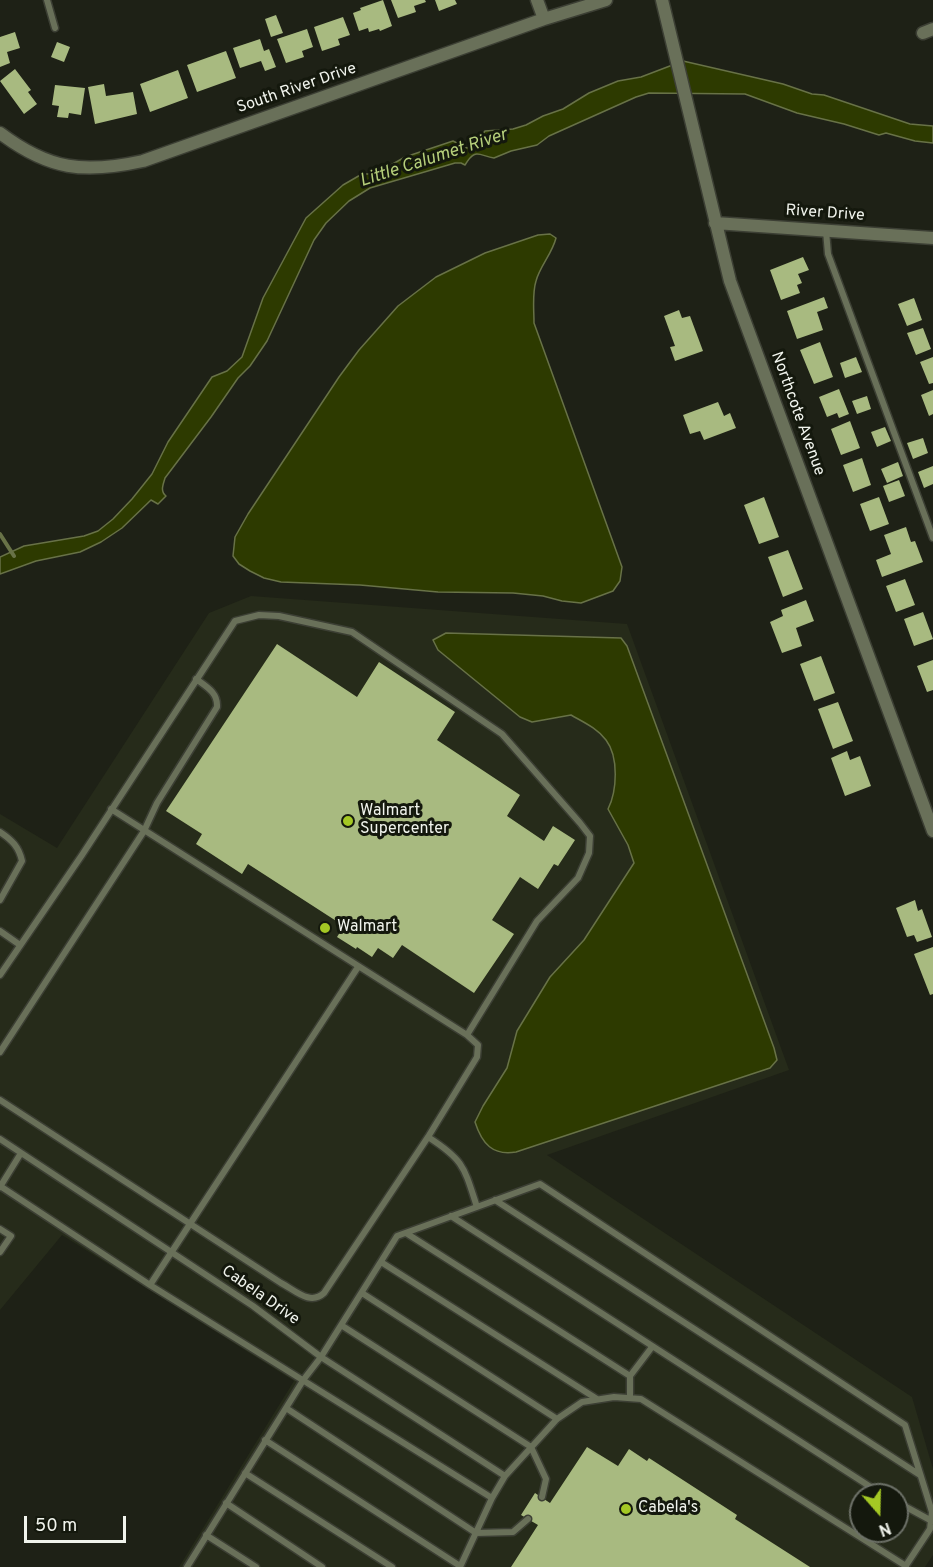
<!DOCTYPE html>
<html>
<head>
<meta charset="utf-8">
<style>
	body { margin:0 }
	#map { position:relative; width:933px; height:1567px; overflow:hidden; background:#1e2116; font-family:Overpass,sans-serif }
	canvas { display:block }
	.north { position:absolute; left:849px; top:1483px; width:60px; height:60px; box-sizing:border-box; background:#14180d; border:2px solid #6c7067; border-radius:50%; rotate:160deg; font-size:16px; font-weight:700; line-height:24px; text-align:center; color:#f1f4ed }
	.north::after { content:''; display:block; margin:auto; width:21px; height:27px; background:#a4c824; clip-path:polygon(50% 0,100% 100%,50% 72%,0 100%) }
	.scale { position:absolute; left:24px; top:1516px; width:102px; height:27px; box-sizing:border-box; border:3px solid #f1f4ed; border-top:0; padding-left:8px; font-size:18px; line-height:21px; white-space:nowrap; color:#f1f4ed; -webkit-text-stroke:4px #14180d; paint-order:stroke }
</style>
</head>
<body>
<div id="map">
<canvas width="933" height="1567"></canvas>
<div class="north">N</div>
<div class="scale">50 m</div>
</div>
<script>
const ctx = document.querySelector('canvas').getContext('2d');
ctx.lineJoin = 'round';
function fillPath(path, color) {
  ctx.fillStyle = color;
  ctx.fill(path, 'evenodd');
}
function stroke(path, color, width, dash) {
  ctx.strokeStyle = color;
  ctx.lineWidth = width;
  ctx.lineCap = dash ? 'butt' : 'round';
  ctx.setLineDash(dash || []);
  ctx.stroke(path);
}
function write(font, color, halo, rows, align = 'center') {
  ctx.font = font + ' Overpass,sans-serif';
  ctx.lineWidth = 6;
  ctx.setLineDash([]);
  ctx.textBaseline = 'middle';
  ctx.strokeStyle = halo;
  ctx.fillStyle = color;
  for (const [text, x, y, turn = 0] of rows) {
    ctx.save();
    ctx.translate(x, y);
    ctx.rotate((+turn || 0) * Math.PI / 180);
    ctx.textAlign = isNaN(turn) ? turn : align;
    if (halo) ctx.strokeText(text, 0, 0);
    ctx.fillText(text, 0, 0);
    ctx.restore();
  }
}
fillPath(new Path2D(`
	M251,596l376,28 162,446 -242,85 365,242 21,72v86l-8,12h-746l115,-186 -232,-146 -62,75v-496l57,34 152,-235zM861,1495h36v36h-36z`), '#262b1a');
const water = new Path2D(`
	M683,61l100,23 29,10 12,1 86,29 23,2v17l-18,-2 -29,-8 -7,2 -35,-11 -47,-11 -52,-19 -96,-1 -13,4 -87,39 -12,9 -26,6 -17,7c-16,-3 -19,-10 -29,7l-4,-2h-6l-85,25 -21,13 -23,22 -12,17 -47,101 -17,25 -12,12 -27,39 -46,61c-2,7 -5,13 1,18l-8,8 -7,-4 -29,28 -21,14 -21,10 -44,9 -36,13v-17l24,-11 60,-10 14,-5 15,-12 19,-20 20,-25 16,-32 44,-65 15,-6 15,-14 21,-59 43,-80 37,-33 19,-11h10l8,-7 11,-2 14,-8 48,-16 14,7 8,-3 10,-14 28,-2 13,-4 17,-9 20,-7 26,-16 29,-12 23,-4z
	M550,234l6,4c-4,16 -16,28 -20,43 -4,13 -2,28 -2,42l88,244 -2,14 -7,10 -32,12 -19,-2 -19,-5 -30,-3 -75,-1 -78,-7 -79,-3 -17,-4 -14,-7 -11,-7 -6,-8 2,-19 13,-23 91,-137 20,-27 39,-44 38,-29 49,-24 53,-18z
	M446,633l175,5 6,8 147,402 3,12 -7,8 -254,84c-23,4 -34,-8 -41,-30l8,-16 24,-38 10,-37 33,-54 34,-37 50,-77 -6,-18 -20,-36c9,-18 11,-52 -2,-69 -9,-12 -23,-18 -35,-25l-39,7 -12,-5 -82,-67 -5,-10z`);
fillPath(water, '#2d3a00');
stroke(water, '#687247', 1.5);
stroke(new Path2D(`
	M0,534l14,22`), '#687247', 4);
fillPath(new Path2D(`
	M383,0l9,26 -12,5 -1,-2 -10,3 -1,-4 -9,3 -6,-18 8,-3 -1,-2z
	M391,0h34l1,2 -12,4 2,6 -18,6z
	M435,0h20l2,4 -18,7z
	M276,15l7,18 -12,4 -6,-18z
	M343,17l7,18 -12,4 2,6 -18,6 -8,-24z
	M307,29l6,18 -11,4 2,6 -18,6 -9,-24z
	M15,32l5,16 -13,4 3,11 -10,4v-30z
	M260,39l4,12 5,-2 7,18 -11,4 -4,-10 -21,7 -7,-20z
	M57,42l13,5 -6,15 -13,-5z
	M226,51l10,27 -39,14 -10,-27z
	M15,69l16,21 -3,2 9,12 -13,10 -24,-33z
	M178,70l10,28 -38,14 -10,-28z
	M104,84l2,12 27,-4 4,22 -42,10 -7,-37z
	M55,85l30,3 -4,27 -12,-2 -1,5 -11,-1 2,-11 -7,-1z
	M803,257l6,13 -11,4 4,9 -5,2 3,8 -19,7 -11,-30z
	M824,297l4,11 -11,4 6,18 -26,9 -10,-28z
	M914,298l8,22 -15,6 -9,-22z
	M679,310l3,8 8,-2 13,35 -28,10 -5,-14 5,-1 -11,-30z
	M923,328l8,21 -15,6 -9,-22z
	M820,342l13,35 -19,7 -14,-34z
	M856,357l6,15 -17,6 -5,-15z
	M933,357v26l-4,1 -9,-22z
	M839,389l10,25 -10,4 -2,-5 -10,4 -8,-20z
	M933,390v24l-4,2 -8,-21z
	M867,396l4,13 -14,5 -5,-13z
	M718,402l6,14 6,-3 6,15 -32,12 -4,-9 -10,3 -7,-19z
	M850,421l10,27 -19,7 -10,-26z
	M885,427l6,14 -14,6 -6,-15z
	M923,438l5,15 -15,6 -6,-16z
	M862,458l9,27 -18,7 -10,-27z
	M898,462l5,14 -16,7 -6,-14z
	M933,466v18l-9,4 -6,-16z
	M899,480l6,16 -16,6 -6,-16z
	M764,497l15,40 -20,7 -15,-39z
	M879,497l10,27 -19,7 -10,-27z
	M906,527l5,15 4,-1 8,21 -41,15 -6,-17 15,-6 -7,-19z
	M788,550l15,39 -20,8 -15,-40z
	M905,579l10,26 -19,7 -10,-26z
	M806,600l8,21 -18,7 6,18 -20,7 -12,-31 13,-6 -2,-6z
	M923,612l10,27 -19,7 -10,-27z
	M277,644l80,53 22,-35 76,50 -18,28 83,55 -13,21 37,25 9,-15 22,14 -17,26 -4,-2 -16,25 -18,-12 -28,43 22,14 -40,59 -72,-48 -9,13 -15,-10 -6,9 -15,-10 -1,2 -19,-12 7,-11 -96,-62 -6,10 -46,-30 6,-10 -36,-23z
	M821,656l14,37 -21,8 -14,-37z
	M933,660v30l-6,2 -10,-26z
	M838,702l15,39 -20,8 -15,-40z
	M847,751l3,9 10,-4 11,30 -26,10 -14,-38z
	M915,900l3,11 4,-2 10,28 -15,5 -3,-7 -7,2 -11,-29z
	M933,947v47l-3,1 -16,-41z
	M587,1447l31,19 11,-17 18,12 2,-3 88,57 -2,4 75,48h-299l27,-42 -17,-10 14,-22 15,10z`), '#a8ba80');
const lane = new Path2D(`
	M47,0l8,28
	M826,231l2,23 105,284
	M0,832c12,8 19,15 22,29l-22,39
	M0,931l20,14
	M0,975l82,-120 153,-234 24,-6 20,1 73,16 150,102 78,89 10,13 -1,17 -11,25 -41,43 -70,114
	M0,1052l144,-221 13,-28 60,-96c1,-14 -10,-20 -21,-28
	M0,1100l281,183c14,7 29,23 43,10l104,-156 49,-80 1,-12 -11,-10 -356,-226
	M428,1137c36,23 36,30 49,70
	M0,1139l253,167 68,51 184,119
	M0,1186l150,99 342,213
	M0,1187l21,-34
	M495,1200l425,275
	M451,1216l432,279
	M0,1229l11,7 -11,16
	M406,1233l224,143
	M381,1262l216,137
	M150,1285l208,-318
	M362,1293l195,126
	M341,1325l190,122 15,32 -4,18
	M630,1398v-22l22,-29
	M286,1408l190,125 37,-1 15,-13
	M265,1440l195,126
	M245,1473l147,94
	M897,1502l35,19
	M226,1503l96,64
	M206,1535l50,32
	M187,1567l117,-188 17,-22 76,-121 143,-52 365,241 27,87 -2,17 -25,38
	M460,1567l32,-69 13,-22 52,-57 25,-17 32,-5 27,2 265,167`);
const street = new Path2D(`
	M537,0l7,19
	M662,0l68,281 203,550
	M923,33l10,-4
	M0,133c49,37 84,41 143,28l401,-142 62,-19
	M715,223l218,15`);
stroke(lane, '#3c3f34', 9);
stroke(street, '#3c3f34', 15);
stroke(lane, '#697059', 6);
stroke(street, '#697059', 12);
for (const [x, y, r, color] of [
	[348,821,6,"#a4c824"],
	[325,928,6,"#a4c824"],
	[626,1509,6,"#a4c824"]
]) {
  const dot = new Path2D();
  dot.arc(x, y, r, 0, 2 * Math.PI);
  ctx.fillStyle = color;
  ctx.fill(dot);
  stroke(dot, '#14180d', 2);
}
write('16px', '#f1f4ed', '#14180d', [
	["South River Drive",297,89,-19],
	["River Drive",825,214,4],
	["Northcote Avenue",797,414,70],
	["Cabela Drive",260,1296,35]
]);
write('16px', '#f1f4ed', '#14180d', [
	["Walmart",360,812],
	["Supercenter",360,830],
	["Walmart",337,928],
	["Cabela's",638,1509]
], 'left');
write('italic 18px', '#b5ce7a', '#14180d', [
	["Little Calumet River",434,159,-18]
]);
</script>
</body>
</html>
